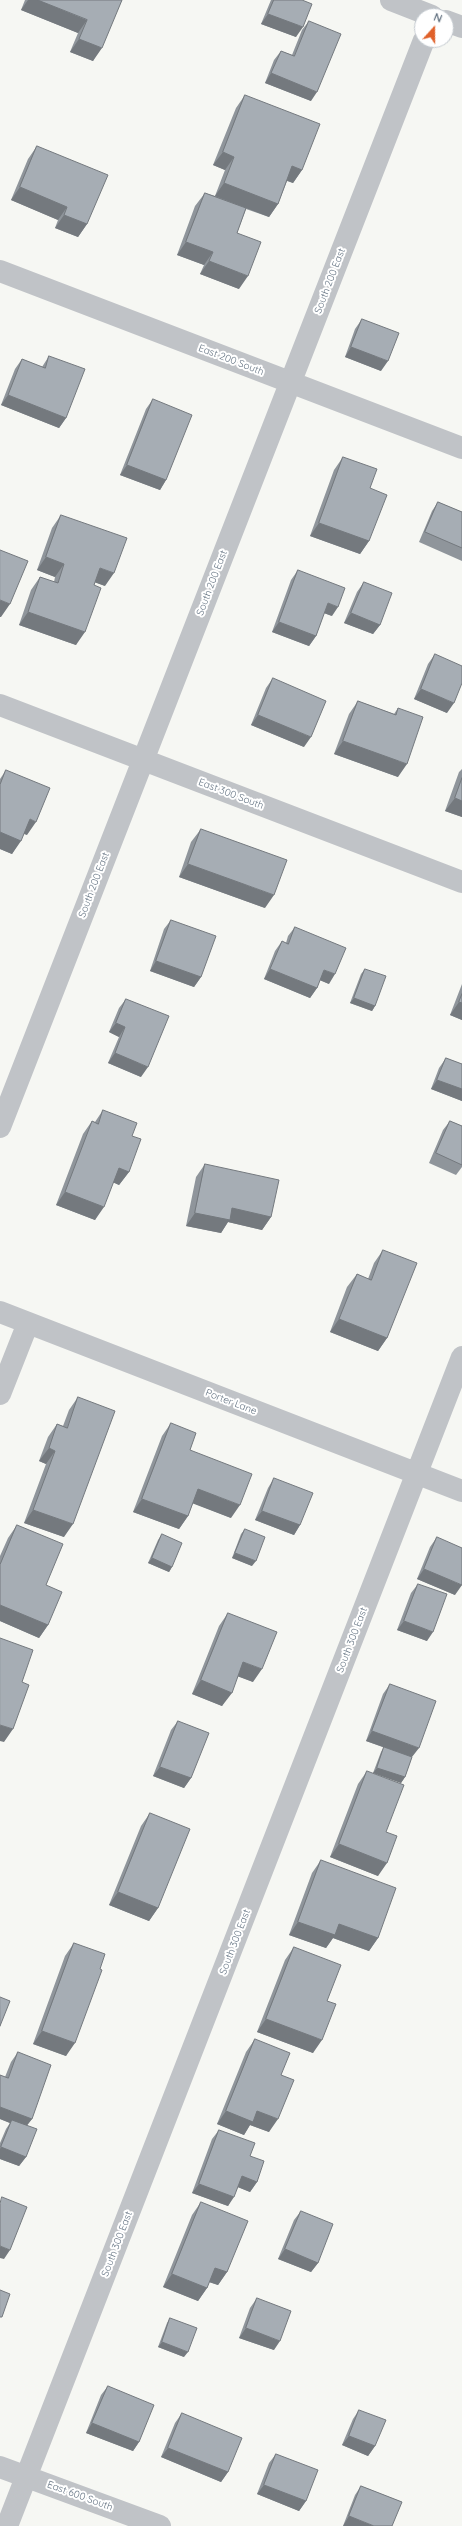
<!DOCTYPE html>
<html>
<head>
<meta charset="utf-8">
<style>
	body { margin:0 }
	#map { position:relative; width:462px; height:2526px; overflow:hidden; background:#f6f7f3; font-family:Quicksand,sans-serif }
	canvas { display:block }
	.north { position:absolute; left:414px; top:8px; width:40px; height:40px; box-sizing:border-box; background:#fff; border:1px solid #c2c8ce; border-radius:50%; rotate:21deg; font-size:11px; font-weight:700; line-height:16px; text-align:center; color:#667584 }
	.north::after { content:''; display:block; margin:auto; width:14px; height:18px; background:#e0612a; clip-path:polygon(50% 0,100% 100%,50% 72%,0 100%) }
</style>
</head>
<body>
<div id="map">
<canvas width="462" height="2526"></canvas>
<div class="north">N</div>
</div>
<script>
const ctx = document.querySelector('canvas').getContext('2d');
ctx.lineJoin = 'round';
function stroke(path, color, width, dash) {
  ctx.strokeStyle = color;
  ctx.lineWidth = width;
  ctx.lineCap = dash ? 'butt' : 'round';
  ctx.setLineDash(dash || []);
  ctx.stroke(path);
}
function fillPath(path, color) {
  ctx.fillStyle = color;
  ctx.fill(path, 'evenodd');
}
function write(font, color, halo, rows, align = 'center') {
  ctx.font = font + ' Quicksand,sans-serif';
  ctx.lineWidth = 4;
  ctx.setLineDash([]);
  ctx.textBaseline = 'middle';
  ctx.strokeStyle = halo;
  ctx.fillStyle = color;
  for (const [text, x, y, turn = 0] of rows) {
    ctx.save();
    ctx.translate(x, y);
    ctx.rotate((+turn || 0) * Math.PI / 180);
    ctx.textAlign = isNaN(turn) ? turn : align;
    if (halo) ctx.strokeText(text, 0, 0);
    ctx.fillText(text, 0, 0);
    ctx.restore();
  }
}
stroke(new Path2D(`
	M391,0l41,16
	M446,21l16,6
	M0,271l462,177
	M0,705l462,177
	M0,1127l424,-1087
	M0,1312l462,179
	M0,1394l28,-71
	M0,2467l160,59
	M7,2526l455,-1169`), '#c0c3c7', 22);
fillPath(new Path2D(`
	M25,0h97l-29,61 -23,-9 8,-19 -57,-23z
	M271,0h31l-6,37 -35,-13z
	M309,21l2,80 -46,-18 9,-23 7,-9 11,4 10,-25z
	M245,95l57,75 -9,13 -6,-2 -9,23 -9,13 -23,-8 -9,24 2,56 -39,-15 4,-9 -27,-10 18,-49 10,-13 10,3 10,-26 -12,-5 23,-57z
	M37,146l50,78 -9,13 -23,-9 3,-8 -47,-20 17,-41z
	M362,319l19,52 -36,-14 10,-28z
	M49,356l17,62 -7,10 -58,-23 14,-36 7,-10 20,8z
	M153,399l13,81 -6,10 -40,-15 26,-66z
	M343,457l27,31 -1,53 -9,13 -50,-18 24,-66z
	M438,502l24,10v49l-43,-19 13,-31z
	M61,515l44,71 -10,-4 -19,63 -57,-20 12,-35 9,-13 14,5 1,-5 -18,-7 15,-42z
	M298,570l34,46 -8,-3 -8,23 -7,10 -37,-14 19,-52z
	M364,582l16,43 -7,9 -29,-11 13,-31z
	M435,654l12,59 -33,-14 14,-35z
	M273,678l31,69 -53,-22 15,-37z
	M358,701l36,13 4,-6v69l-64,-23 15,-40z
	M462,769v48l-17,-6 14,-39z
	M6,770l21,65 -3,-1 -12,20 -12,-5v-70z
	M201,829l64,79 -86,-31 12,-35z
	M171,920l30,57 -7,10 -44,-16 14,-42z
	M295,927l34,57 -9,-4 -3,8 -7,10 -46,-19 11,-28 7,-10 4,2 2,-7z
	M365,969l10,37 -3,5 -22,-8 11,-29z
	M462,984v36l-12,-5z
	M126,999l15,78 -33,-14 11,-26 -10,-5 10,-24z
	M446,1058l16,6v37l-31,-12 8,-21z
	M103,1110l29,26 -3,36 -10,13 -6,-3 -18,38 -39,-15 27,-71 9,-13 3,1z
	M450,1121l12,5v41l-6,8 -27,-12 14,-33z
	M205,1164l66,53 -9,13 -34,-8 -7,11 -35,-7 10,-49z
	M383,1250l4,88 -9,13 -48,-19 17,-45 10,-13 11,5 6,-16z
	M78,1397l-14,140 -40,-14 22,-59 -7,-3 9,-24 9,-13 6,2 6,-16z
	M171,1423l60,95 -38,-15 -5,13 -9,13 -46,-17 29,-76z
	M274,1478l26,47 -6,10 -39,-15 13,-32z
	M17,1525l29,60 2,40 -9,13 -39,-17v-65l8,-18z
	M245,1529l7,37 -20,-8 9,-24z
	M162,1534l10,33 -3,5 -21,-9 10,-23z
	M437,1537l18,58 -38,-16 13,-32z
	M418,1584l9,57 -30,-11 14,-37z
	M228,1613l25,69 -15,-6 -16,30 -30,-12 27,-68z
	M390,1684l22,73 -7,20 -4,6 -28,-10 8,-21 3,-5 15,6 -33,-12 17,-47z
	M178,1721l13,57 -7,10 -31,-12 18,-46z
	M367,1771l19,61 -8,44 -48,-19 28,-73z
	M150,1813l8,95 -9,13 -40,-16 32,-79z
	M321,1860l57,78 -9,13 -36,-13 -7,10 -37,-13 23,-62z
	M74,1943l26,26 -34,87 -33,-12 32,-88z
	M294,1947l33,54 -14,52 -56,-21 28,-72z
	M255,2039l26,36 -12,57 -19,-7 -6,10 -27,-11 29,-72z
	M18,2052l14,67 -5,6 -1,32 -7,9 -19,-7v-16l6,-14 4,-6 -10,-4v-44l5,2 6,-15z
	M219,2130l38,52 -7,10 -12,-5 -10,19 -36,-13 20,-54z
	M201,2202l26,70 -9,13 -9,-3 -2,6 -9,13 -35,-14 29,-72z
	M301,2211l17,52 -7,9 -33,-13 16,-39z
	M257,2298l17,52 -35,-12 11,-30z
	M170,2318l14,39 -26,-10 9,-24z
	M108,2386l31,56 -6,9 -47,-18 15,-38z
	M359,2410l16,36 -7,10 -26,-11 11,-26z
	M182,2413l46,59 -7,10 -60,-25 14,-34z
	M276,2454l30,47 -7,10 -42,-17 12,-31z
	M361,2486l41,16 -59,24 12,-31z`), '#8f959b');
fillPath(new Path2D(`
	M28,0h10l49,20 -9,13 -57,-23z
	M268,14l35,13 -7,10 -35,-13z
	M79,39l23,9 -9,13 -23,-9z
	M271,73l46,19 -6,9 -46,-18z
	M223,152l11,5 -9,13 -12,-5z
	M292,166l10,4 -9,13 -10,-4z
	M224,183l54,21 -9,13 -54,-21z
	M20,187l47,20 -9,13 -47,-20z
	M64,215l23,9 -9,13 -23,-9z
	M186,242l27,10 -9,13 -27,-10z
	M209,261l39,15 -9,13 -39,-15z
	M351,347l37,14 -7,10 -36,-14z
	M8,395l58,23 -7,10 -58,-23z
	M127,465l39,15 -6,10 -40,-15z
	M319,523l50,18 -9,13 -50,-18z
	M46,557l18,7 -9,13 -18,-7z
	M100,568l14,5 -9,13 -14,-5z
	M0,600l10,4 -9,13h-1z
	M328,603l10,4 -6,9 -11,-4z
	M28,612l57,20 -9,13 -57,-20z
	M351,613l29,12 -7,9 -29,-11z
	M279,622l37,14 -7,10 -37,-14z
	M421,689l33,14 -7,10 -33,-14z
	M258,715l53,22 -7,10 -53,-22z
	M343,741l64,23 -9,13 -64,-23z
	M455,798l7,3v16l-17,-6z
	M30,819l6,3 -9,13 -6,-3z
	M0,832l21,9 -9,13 -12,-5z
	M188,864l86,31 -9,13 -86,-31z
	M156,961l45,16 -7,10 -44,-16z
	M270,969l47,19 -7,10 -46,-19z
	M324,970l11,4 -6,10 -12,-5z
	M354,998l21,8 -3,5 -22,-8z
	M459,1002l3,1v17l-12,-5z
	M116,1023l9,4 -6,10 -10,-5z
	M115,1053l33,14 -7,10 -33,-14z
	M437,1080l25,9v12l-31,-12z
	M119,1168l10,4 -10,13 -9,-4z
	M65,1192l39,15 -9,13 -39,-15z
	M232,1208l39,9 -9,13 -34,-8 -7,11 -35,-7 9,-13z
	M339,1319l48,19 -9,13 -48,-19z
	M49,1448l6,3 -9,13 -7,-3z
	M198,1489l42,16 -9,13 -42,-16z
	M142,1499l46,17 -9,13 -46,-17z
	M33,1510l40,14 -9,13 -40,-14z
	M262,1511l38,14 -6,10 -39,-15z
	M235,1553l21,8 -4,5 -20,-8z
	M152,1558l20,9 -3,5 -21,-9z
	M424,1569l38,16 -7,10 -38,-16z
	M0,1605l48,20 -9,13 -39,-17z
	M404,1621l29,11 -6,9 -30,-11z
	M243,1662l19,7 -9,13 -19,-7z
	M201,1680l31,13 -10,13 -30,-12z
	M0,1725l13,4 -9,13 -4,-1z
	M372,1731l47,17 -7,9 -46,-16z
	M160,1767l31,11 -7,10 -31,-12z
	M377,1768l28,9 -4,6 -28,-10z
	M339,1844l48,19 -9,13 -48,-19z
	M118,1892l40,16 -9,13 -40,-16z
	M298,1922l41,2 39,14 -9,13 -36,-13 -7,10 -37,-13z
	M266,2019l56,21 -9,13 -56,-21z
	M42,2031l33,12 -9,13 -33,-12z
	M0,2107l32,12 -7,9 -13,-8 -2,3 -10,-4z
	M226,2111h31l21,8 -9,13 -19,-7 -6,10 -27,-11z
	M1,2147l25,10 -7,9 -19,-7v-10z
	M242,2176l15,6 -7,10 -15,-6z
	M199,2184l35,13 -6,9 -36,-13z
	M0,2246l10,4 -6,9 -4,-1z
	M285,2249l33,14 -7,9 -33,-13z
	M215,2268l12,4 -9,13 -12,-4z
	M172,2274l35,14 -9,13 -35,-14z
	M246,2328l34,13 -6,9 -35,-12z
	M162,2342l26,10 -4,5 -26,-10z
	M92,2423l47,19 -6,9 -47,-18z
	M349,2436l26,10 -7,10 -26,-11z
	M168,2448l60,24 -7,10 -60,-25z
	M264,2485l42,16 -7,10 -42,-17z
	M349,2516l25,10h-31z`), '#74797e');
const building = new Path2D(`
	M38,0h84l-20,48 -23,-9 8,-19z
	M274,0h28l10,4 -9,23 -35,-13z
	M309,21l32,13 -24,58 -46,-19 10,-22 13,5z
	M245,95l75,29 -18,46 -10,-4 -14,38 -54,-21 10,-26 -11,-5z
	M37,146l71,29 -21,49 -23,-9 3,-8 -47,-20z
	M205,193l41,15 -9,25 24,9 -13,34 -39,-15 4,-9 -27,-10z
	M362,319l37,14 -11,28 -37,-14z
	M49,356l36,13 -19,49 -58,-23 14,-36 23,9z
	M153,399l39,16 -26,65 -39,-15z
	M343,457l34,12 -7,19 17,7 -18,46 -50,-18z
	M438,502l24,10v36l-37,-16z
	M61,515l66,23 -13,35 -14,-5 -6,17 7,3 -16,44 -57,-20 12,-35 18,6 6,-19 -18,-7z
	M0,550l28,11 -18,43 -10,-4z
	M298,570l47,18 -7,19 -10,-4 -12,33 -37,-14z
	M364,582l28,11 -12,32 -29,-12z
	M435,654l27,12v17l-8,20 -33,-14z
	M273,678l53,23 -15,36 -53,-22z
	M358,701l38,14 2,-7 25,9 -16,47 -64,-23z
	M6,770l44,18 -14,34 -6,-3 -9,22 -21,-9v-47z
	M462,778v23l-7,-3z
	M201,829l86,31 -13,35 -86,-31z
	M171,920l45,16 -15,41 -45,-16z
	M295,927l51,21 -11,26 -11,-4 -7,18 -47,-19 12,-28 6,3z
	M365,969l21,7 -11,30 -21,-8z
	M462,994v9l-3,-1z
	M126,999l43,17 -21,51 -33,-14 10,-26 -9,-4z
	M446,1058l16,6v25l-25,-9z
	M103,1110l34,13 -5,13 9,3 -12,33 -10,-4 -15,39 -39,-15 27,-71 6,3z
	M450,1121l12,5v39l-26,-12z
	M205,1164l74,16 -8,37 -39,-9 -2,12 -35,-7z
	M383,1250l34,13 -30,75 -48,-19 18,-45 14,6z
	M78,1397l37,14 -42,113 -40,-14 22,-59 -6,-3 8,-24 10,4z
	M171,1423l25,10 -6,17 62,24 -12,31 -42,-16 -10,27 -46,-17z
	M274,1478l39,15 -13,32 -38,-14z
	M17,1525l46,19 -17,41 16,7 -14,33 -48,-20v-40z
	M245,1529l20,8 -9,24 -21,-8z
	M162,1534l20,9 -10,24 -20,-9z
	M437,1537l25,11v37l-38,-16z
	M418,1584l29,10 -14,38 -29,-11z
	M228,1613l49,19 -15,37 -19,-7 -11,31 -31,-13z
	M0,1638l33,12 -11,32 7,3 -16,44 -13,-4z
	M390,1684l46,17 -17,47 -47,-17z
	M178,1721l31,12 -18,45 -31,-11z
	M384,1747l28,10 -7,20 -28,-9z
	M367,1771l37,14 -18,47 11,4 -10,27 -48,-19z
	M150,1813l40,16 -32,79 -40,-16z
	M321,1860l75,28 -18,50 -39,-14 -4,11 -37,-13z
	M74,1943l31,11 -5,15 2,1 -27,73 -33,-12z
	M294,1947l47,18 -14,36 9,3 -14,36 -56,-21z
	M0,1997l10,4 -10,25z
	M255,2039l35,14 -9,22 13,5 -16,39 -21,-8 -4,11 -27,-11z
	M18,2052l33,13 -19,54 -32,-12v-32l8,3z
	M12,2120l25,9 -11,28 -25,-10z
	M219,2130l36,13 -5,13 14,5 -7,21 -15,-6 -8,21 -35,-13z
	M2,2197l25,10 -17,43 -10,-4v-42z
	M201,2202l47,19 -21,51 -12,-4 -8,20 -35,-14z
	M301,2211l32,13 -15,39 -33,-14z
	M0,2290l10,4 -8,23h-2z
	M257,2298l34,13 -11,30 -34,-13z
	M170,2318l27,10 -9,24 -26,-10z
	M108,2386l46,19 -15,37 -47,-19z
	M359,2410l27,10 -11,26 -26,-10z
	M182,2413l60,25 -14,34 -60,-24z
	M276,2454l42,16 -12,31 -42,-16z
	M361,2486l41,16 -10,24h-18l-25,-10z`);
fillPath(building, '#a6adb4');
stroke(building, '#74797e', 1);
write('10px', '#667584', '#fff', [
	["South 200 East",330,281,-69],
	["East 200 South",231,360,21],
	["South 200 East",212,583,-69],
	["East 300 South",231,794,21],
	["South 200 East",94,885,-69],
	["Porter Lane",231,1402,21],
	["South 300 East",352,1640,-69],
	["South 300 East",235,1942,-69],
	["South 300 East",117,2244,-69],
	["East 600 South",80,2496,20]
]);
</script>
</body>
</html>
